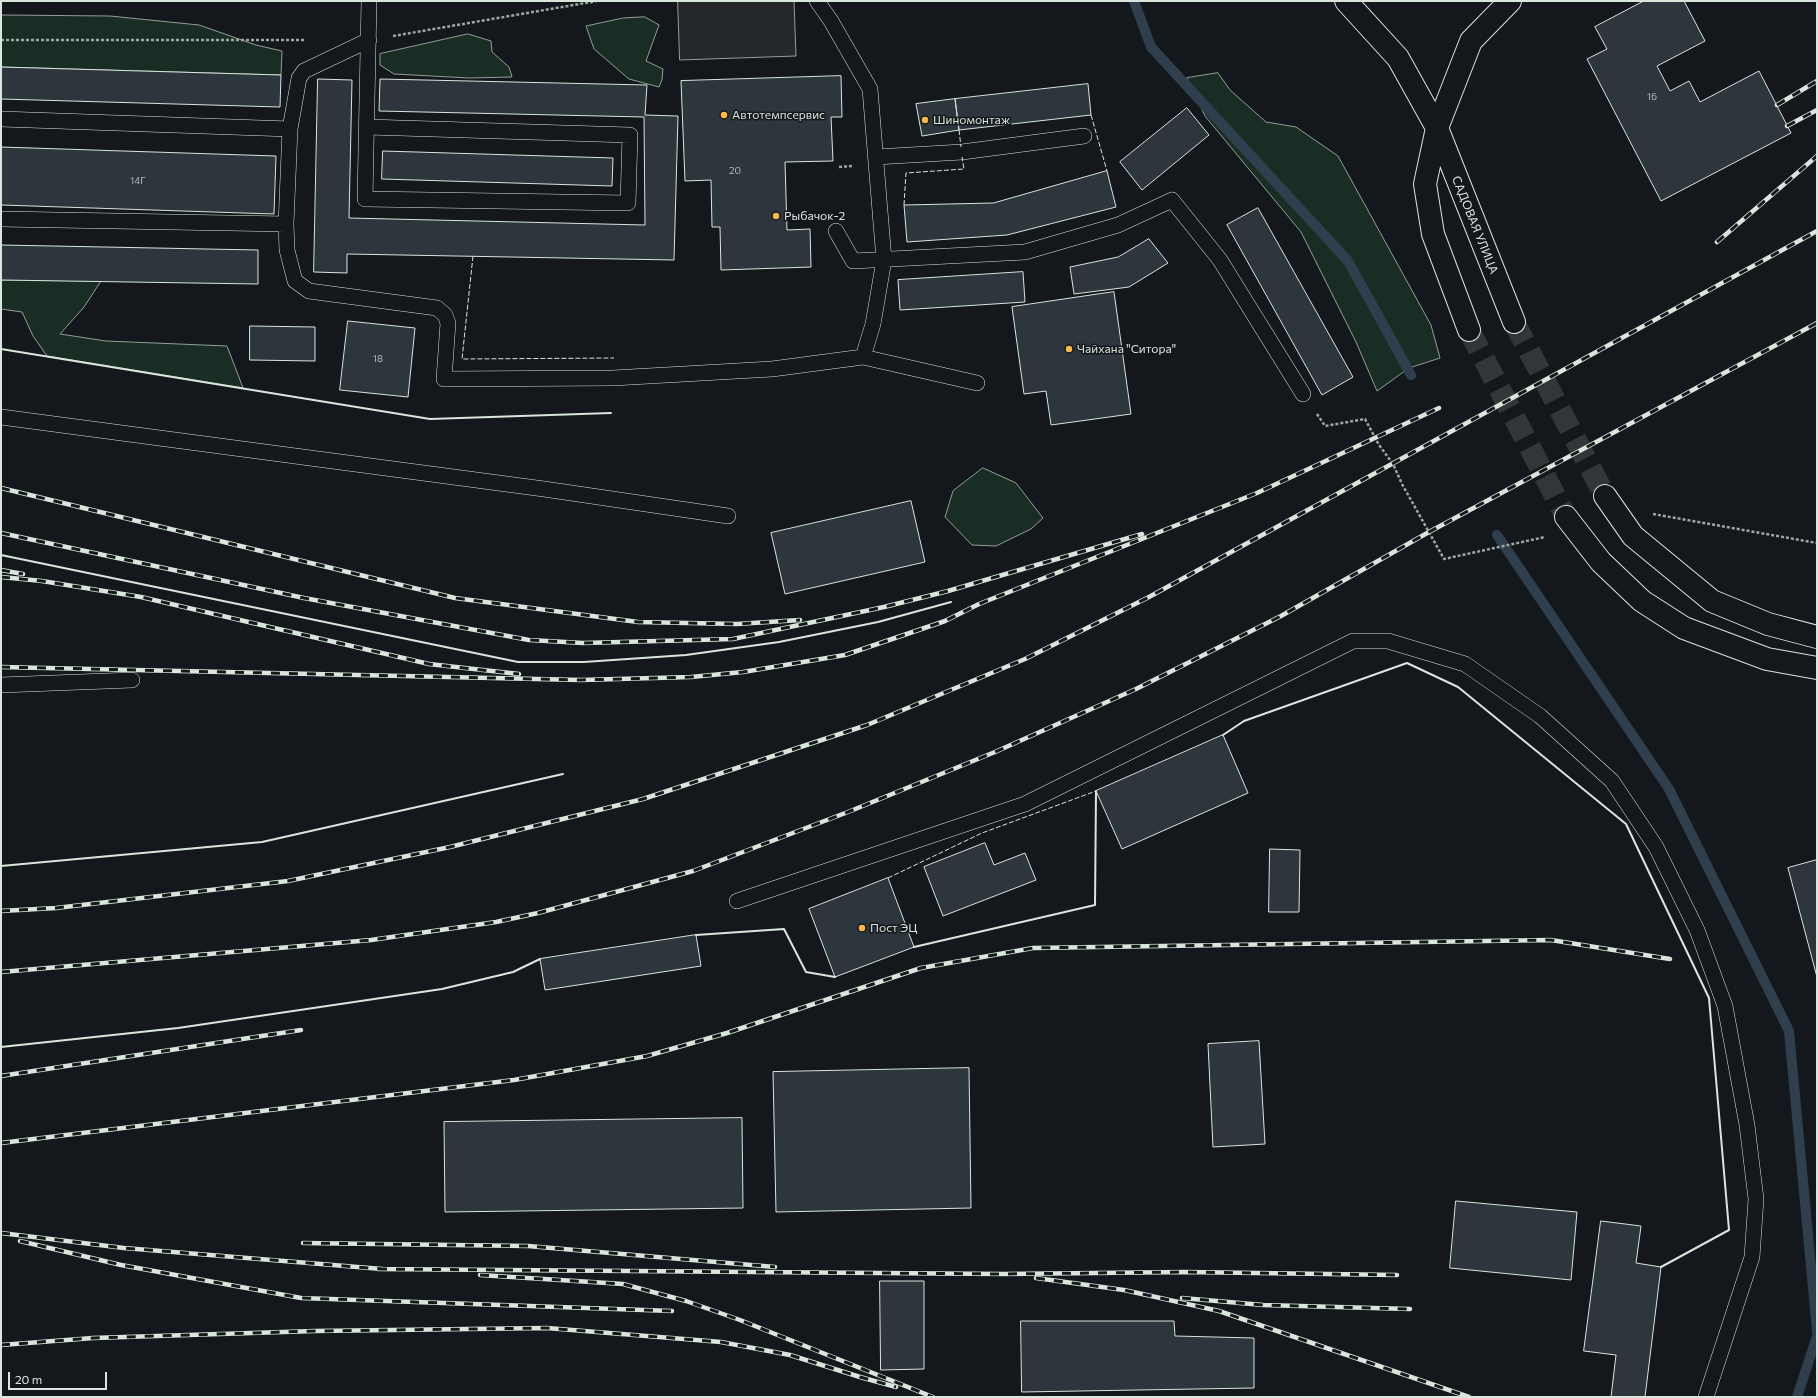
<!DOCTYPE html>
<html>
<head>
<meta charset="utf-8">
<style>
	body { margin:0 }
	#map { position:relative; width:1818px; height:1398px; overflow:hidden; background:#14181c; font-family:Commissioner,sans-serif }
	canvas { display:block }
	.frame { position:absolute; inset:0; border:2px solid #d8e6dc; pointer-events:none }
	.scale { position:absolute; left:8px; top:1372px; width:99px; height:18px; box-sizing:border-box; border:2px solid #d8e6dc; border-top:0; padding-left:5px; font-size:12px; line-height:14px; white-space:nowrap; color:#d8e6dc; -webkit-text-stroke:3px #14181c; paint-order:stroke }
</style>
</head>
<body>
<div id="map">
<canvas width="1818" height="1398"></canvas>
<div class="frame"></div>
<div class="scale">20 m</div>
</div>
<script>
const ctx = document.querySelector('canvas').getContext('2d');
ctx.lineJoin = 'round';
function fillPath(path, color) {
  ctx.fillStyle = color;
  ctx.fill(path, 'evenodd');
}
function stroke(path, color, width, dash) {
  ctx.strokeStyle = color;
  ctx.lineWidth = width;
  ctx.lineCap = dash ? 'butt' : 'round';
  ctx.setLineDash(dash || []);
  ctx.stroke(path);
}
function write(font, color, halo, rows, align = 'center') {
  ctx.font = font + ' Commissioner,sans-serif';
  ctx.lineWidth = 3;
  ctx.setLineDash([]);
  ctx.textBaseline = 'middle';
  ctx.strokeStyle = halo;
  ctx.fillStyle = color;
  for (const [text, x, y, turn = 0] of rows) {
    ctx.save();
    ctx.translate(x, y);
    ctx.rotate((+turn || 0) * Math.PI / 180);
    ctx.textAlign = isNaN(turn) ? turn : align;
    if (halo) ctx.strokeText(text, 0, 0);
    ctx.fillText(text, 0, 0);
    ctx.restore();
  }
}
const green = new Path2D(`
	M1,15l109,1 89,9 57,20 26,6 -1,24 -280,-8z
	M645,17l14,8 -13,36 17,8 -1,11 -3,7 -30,-8 -35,-30 -8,-23 37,-8z
	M468,34l23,7 1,11 17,15 3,10 -43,1 -75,-4 -14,-9v-11z
	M1218,73l12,17 36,32 30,5 42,29 93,169 9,33 -31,10 -32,23 -21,-49 -55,-110 -96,-116 -18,-38z
	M1,280l100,1 -17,26 -24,27 46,7 121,5 16,42 -196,-32 -14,-20 -11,-24 -21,-3z
	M983,468l33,15 27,35 -12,11 -35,17 -24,-1 -27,-28 8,-26z`);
fillPath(green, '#1a2d24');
stroke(green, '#939e99', 1);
const parking = new Path2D(`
	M678,1h116l2,55 -116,4z`);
fillPath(parking, '#24282b');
stroke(parking, '#939e99', 1);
stroke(new Path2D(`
	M1134,1l17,46 197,214 63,114
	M1497,535l172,254 120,242 28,300
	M1797,1397l20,-61`), '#2f3f4d', 10);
const building = new Path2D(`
	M1644,1h40l21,40 -48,25 13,25 19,-10 11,21 59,-31 32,62 -130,68 -74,-142 20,-10 -12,-22z
	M1,67l280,8 -1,32 -279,-8z
	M841,76l1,41h-11l2,44 -48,1 2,68 23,-1 1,38 -90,3 -1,-43h-8l-1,-47 -26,1 -4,-100z
	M318,79l34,1 -3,138 296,7 -1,-108 -265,-6 1,-32 267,6 -2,30 33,1 -4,144 -327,-6v19l-33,-1z
	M1088,84l3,31 -132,15 -4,-31z
	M955,99l4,31 -37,6 -6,-32z
	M1187,108l22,27 -67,55 -22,-28z
	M1,147l275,9 -2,58 -273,-9z
	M383,151l230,7 -1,28 -230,-7z
	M1107,171l9,36 -109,28 -100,7 -3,-37 89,-2z
	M1258,208l95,169 -31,18 -95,-170z
	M1149,239l19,24 -39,24 -55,7 -4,-27 48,-10z
	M1,245l257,5v34l-257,-4z
	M1023,272l2,30 -125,8 -2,-30z
	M1114,292l17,122 -80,11 -5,-34 -22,3 -12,-87z
	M348,321l67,7 -7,69 -68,-7z
	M250,326l65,1v34l-65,-1z
	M911,501l14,61 -140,32 -14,-61z
	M1223,735l25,58 -126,56 -26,-58z
	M985,843l9,22 31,-12 11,27 -93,36 -19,-49z
	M1270,849l30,1 -1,62h-30z
	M1817,860v117l-29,-109z
	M888,878l26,69 -79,30 -26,-68z
	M696,935l5,31 -156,24 -5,-31z
	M1259,1041l6,103 -52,3 -5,-103z
	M969,1068l2,140 -195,4 -3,-140z
	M742,1118l1,90 -298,4 -1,-90z
	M1456,1201l121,11 -6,68 -121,-12z
	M1601,1221l40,5 -5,37 25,4 -16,130h-34l5,-42 -32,-4z
	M880,1281h44v88l-43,1z
	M1021,1321h153l1,15 79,2v50l-232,4z`);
fillPath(building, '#2c363c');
stroke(building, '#d8e6dc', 1);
stroke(new Path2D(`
	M1514,322l91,174
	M1469,330l97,187`), '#313739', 22, [22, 11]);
const service = new Path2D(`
	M1,119l289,10 -4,95 1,26 8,31 14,10 128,17 8,7 3,8 -4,56 169,-1 159,-9 91,-12 10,-33 11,-64 -14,-171 -39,-68 -14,-20
	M367,127l263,8 -2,68 -263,-4 4,-198
	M290,129l9,-51 5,-7 65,-31
	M876,157l86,-5 122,-16
	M1,219l285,5
	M836,231l17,30 172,-9 93,-27 54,-25 48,60 83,134
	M863,357l114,26
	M1,417l543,72 184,27
	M1,685l131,-5
	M737,901l288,-97 328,-163h35l77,23 75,52 72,65 44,66 41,83 28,76 22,119 9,74 -4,58 -46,140`);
const tertiary = new Path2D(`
	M1437,128l34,-87 39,-40`);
const primary = new Path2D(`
	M1346,1l52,57 39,70 77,194
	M1437,128l-12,56 8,50 36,96
	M1605,496l28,40 79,65 56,23 49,13
	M1566,517l35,45 41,39 42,27 83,31 50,9`);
stroke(service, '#d8e6dc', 16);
stroke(tertiary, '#d8e6dc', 24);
stroke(primary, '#d8e6dc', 24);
stroke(new Path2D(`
	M393,36l204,-35
	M1,40h305
	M839,167l13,-1
	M1317,414l8,12 40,-7 14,26 14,19 9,20 42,75 101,-22
	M1653,514l164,29`), '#9da8a2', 2.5, [3, 2]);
stroke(service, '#14181c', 15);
stroke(tertiary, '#14181c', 22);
stroke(primary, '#14181c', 22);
const rail = new Path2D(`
	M1777,105l40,-24
	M1787,126l30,-16
	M1717,242l100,-86
	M1,488l454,110 183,24 99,2 63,-4
	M1,533l303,65 225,42 54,3 150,-4 151,-32 64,-16 194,-57
	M1,570l22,4
	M1,577l41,4 99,16 288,67 90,10
	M1,667l580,13 110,-3 52,-5 102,-17 100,-34 34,-17 278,-111 182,-85
	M1,911l55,-3 232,-27 162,-34 193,-48 224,-74 158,-66 124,-62 668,-366
	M1,972l370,-32 125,-18 42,-9 155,-42 155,-59 147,-60 141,-63 145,-73 148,-84 388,-209
	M1,1076l300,-46
	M1,1143l513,-63 133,-24 80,-23 194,-65 112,-20 518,-8 119,19
	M1,1233l123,15 258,21
	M20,1241l101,24 180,33 371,13
	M303,1243l225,3 247,21
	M378,1269l626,5 182,-2 211,3
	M480,1275l143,9 63,17 54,19 193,77
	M1036,1278l88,12 95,21 250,86
	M1182,1298l81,7 147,4
	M1,1345l92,-7 222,-7 232,-3 174,14 69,13 70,22 36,10`);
stroke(rail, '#d8e6dc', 4.5);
stroke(rail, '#14181c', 3, [9]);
stroke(new Path2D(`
	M1091,115l16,56
	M959,130l2,17
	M904,205l2,-32 58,-4 -2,-12
	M473,256l-11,103 152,-1
	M888,878l94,-45 114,-42`), '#d8e6dc', 1, [5, 2]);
stroke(new Path2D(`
	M1,349l429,70 181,-6
	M1,555l517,107h66l102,-7 93,-13 99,-20 73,-20
	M1223,735l21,-14 163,-58 51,24 168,137 83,174 20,232 -68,37
	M1,866l261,-24 301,-68
	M696,935l88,-6 22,43 29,5
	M914,947l181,-42 1,-114
	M1,1047l177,-19 264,-39 71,-17 27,-13`), '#d8e6dc', 2);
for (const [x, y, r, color] of [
	[724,115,4,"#ffb74d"],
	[925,120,4,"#ffb74d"],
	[776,216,4,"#ffb74d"],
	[1069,349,4,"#ffb74d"],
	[862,928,4,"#ffb74d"]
]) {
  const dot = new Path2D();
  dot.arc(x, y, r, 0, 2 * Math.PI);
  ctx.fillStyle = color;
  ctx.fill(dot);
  stroke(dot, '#14181c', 1.5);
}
write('10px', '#adbab4', null, [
	["16",1652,97],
	["20",735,171],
	["14Г",138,181],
	["18",378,359]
]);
write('12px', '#d8e6dc', '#14181c', [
	["Автотемпсервис",732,115],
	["Шиномонтаж",933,120],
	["Рыбачок-2",784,216],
	["Чайхана \"Ситора\"",1077,349],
	["Пост ЭЦ",870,928]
], 'left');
write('12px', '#d8e6dc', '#14181c', [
	["САДОВАЯ УЛИЦА",1475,225,68]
]);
</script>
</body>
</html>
